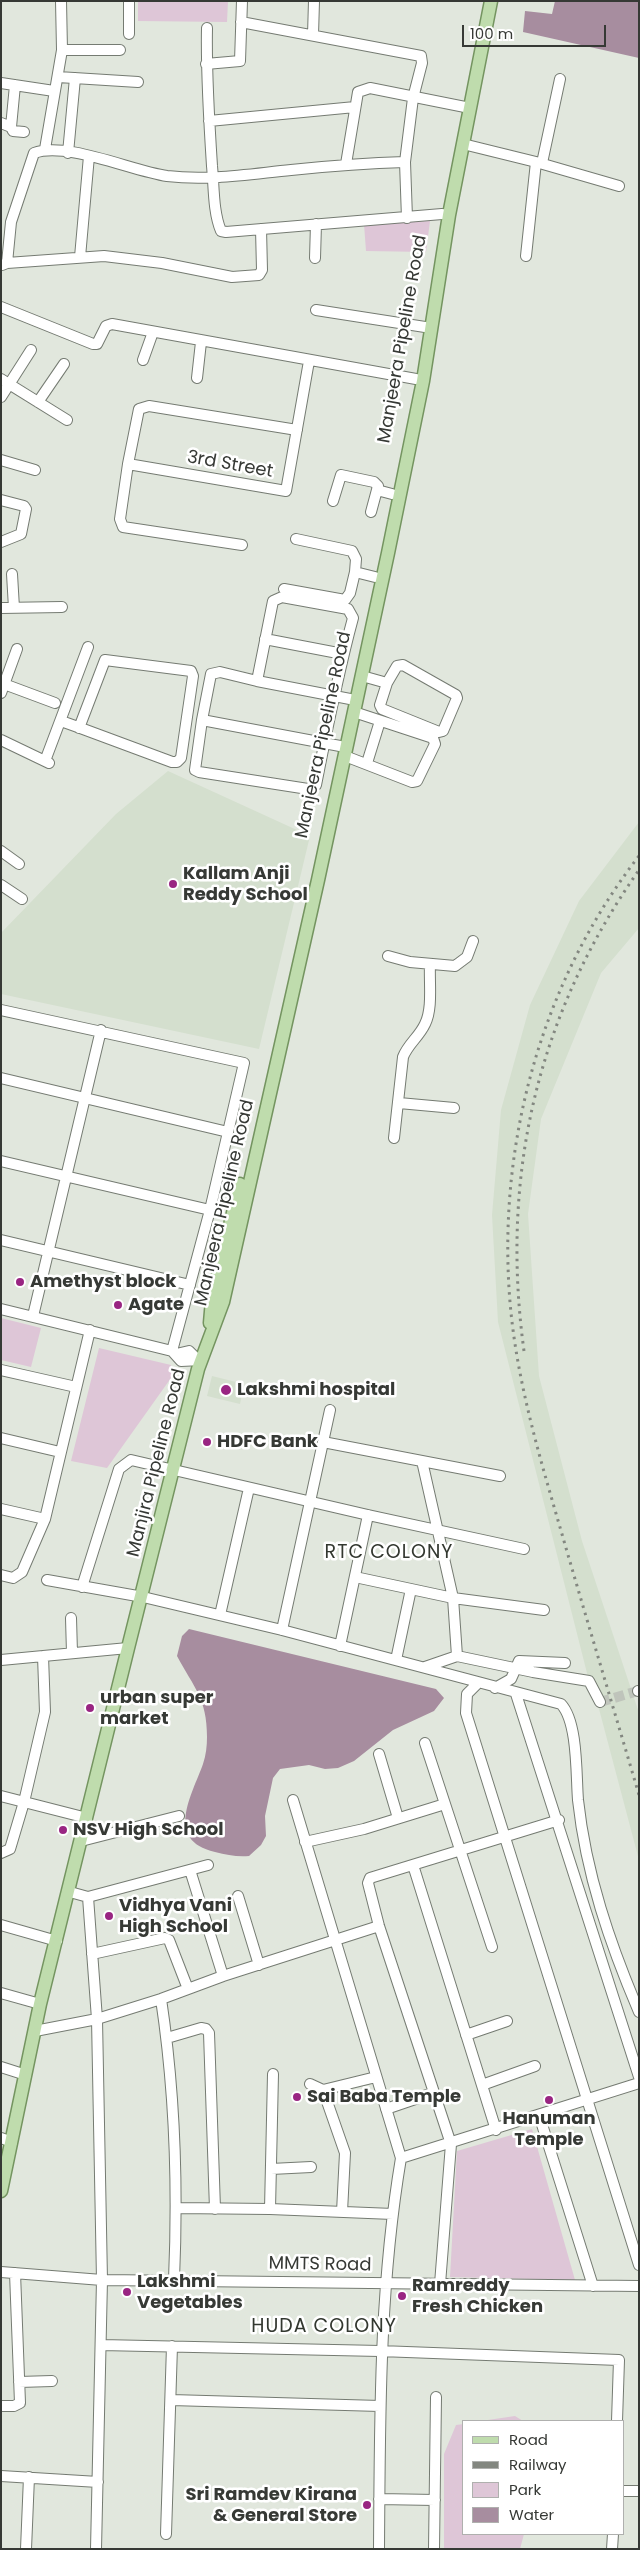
<!DOCTYPE html>
<html>
<head>
<meta charset="utf-8">
<style>
	body { margin:0 }
	#map { position:relative; width:640px; height:2550px; overflow:hidden; background:#e1e7dd; font-family:Poppins,sans-serif }
	canvas { display:block }
	.frame { position:absolute; inset:0; border:2px solid #363935; pointer-events:none }
	.legend { position:absolute; left:462px; top:2420px; width:162px; height:115px; box-sizing:border-box; background:#fff; border:1px solid #afb0ae; margin:0; padding:6px 9px; list-style:none; font-size:15px; color:#363935 }
	.legend li { display:flex; align-items:center; gap:10px; height:25px }
	.legend b { width:25px; border:1px solid #afb0ae }
	.scale { position:absolute; left:462px; top:25px; width:144px; height:22px; box-sizing:border-box; border:2px solid #363935; border-top:0; padding-left:6px; font-size:15px; line-height:18px; white-space:nowrap; color:#363935; -webkit-text-stroke:4px #fff; paint-order:stroke }
</style>
</head>
<body>
<div id="map">
<canvas width="640" height="2550"></canvas>
<div class="frame"></div>
<ul class="legend">
<li><b style="height:6px;background:#bfdcad"></b>Road</li>
<li><b style="height:6px;background:#838780"></b>Railway</li>
<li><b style="height:14px;background:#dec6d7"></b>Park</li>
<li><b style="height:14px;background:#a78d9f"></b>Water</li>
</ul>
<div class="scale">100 m</div>
</div>
<script>
const ctx = document.querySelector('canvas').getContext('2d');
ctx.lineJoin = 'round';
function fillPath(path, color) {
  ctx.fillStyle = color;
  ctx.fill(path, 'evenodd');
}
function stroke(path, color, width, dash) {
  ctx.strokeStyle = color;
  ctx.lineWidth = width;
  ctx.lineCap = dash ? 'butt' : 'round';
  ctx.setLineDash(dash || []);
  ctx.stroke(path);
}
function write(font, color, halo, rows, align = 'center') {
  ctx.font = font + ' Poppins,sans-serif';
  ctx.lineWidth = 5;
  ctx.setLineDash([]);
  ctx.textBaseline = 'middle';
  ctx.strokeStyle = halo;
  ctx.fillStyle = color;
  for (const [text, x, y, turn = 0] of rows) {
    ctx.save();
    ctx.translate(x, y);
    ctx.rotate((+turn || 0) * Math.PI / 180);
    ctx.textAlign = isNaN(turn) ? turn : align;
    if (halo) ctx.strokeText(text, 0, 0);
    ctx.fillText(text, 0, 0);
    ctx.restore();
  }
}
fillPath(new Path2D(`
	M168,771l142,65 -51,213 -258,-55v-61l115,-119z
	M639,822v106l-38,45 -60,146 -13,95 11,162 43,165 57,172v147l-45,-170 -5,-9 -91,-359 -6,-107 9,-105 29,-105 49,-104z
	M212,1376l32,8 -4,20 -33,-8z`), '#d4dfce');
fillPath(new Path2D(`
	M138,1h90l-1,21 -89,-1z
	M430,221l-4,31 -60,-1 -2,-27z
	M1,1318l40,10 -10,39 -30,-7z
	M99,1348l72,17v13l-64,90 -36,-7z
	M532,2129l43,151 -125,-3 7,-126z
	M515,2416l8,5h-42z
	M464,2424v110h60l-4,15h-76v-95l12,-29z`), '#dec6d7');
fillPath(new Path2D(`
	M555,1h84v57l-116,-26 2,-21 27,3z
	M189,1629l247,60 8,9 -10,13 -41,19 -39,31 -16,7 -13,1 -16,-4 -29,4 -7,9 -8,38 1,20 -5,9 -12,11c-12,1 -22,-1 -34,-4 -51,-12 -23,-57 -12,-88 3,-9 4,-18 4,-27 0,-39 -13,-49 -30,-81l5,-20z`), '#a78d9f');
stroke(new Path2D(`
	M600,1702l38,-11`), '#bfc4bb', 10, [10, 5]);
const minor = new Path2D(`
	M241,22l180,34 1,7 -9,35 -8,64 2,56
	M207,28c-1,46 2,92 5,138 2,20 1,46 9,65l5,1 216,-18
	M129,34v-33
	M313,35l1,-34
	M62,50h58
	M206,64l34,-3 2,-60
	M58,77l80,5
	M1,83l53,8
	M209,121l146,-14
	M1,123l10,4 2,4 11,1
	M11,127l4,-42
	M463,144l73,18 -10,94
	M45,149l17,-99 -1,-49
	M68,153l7,-75
	M536,162l83,24
	M542,163l18,-84
	M346,164l12,-72 12,-4 95,19
	M80,257l9,-101
	M315,258l1,-34
	M7,263l4,-41 23,-69c32,-12 98,18 133,23 42,5 83,-2 124,-6 38,-4 76,-7 114,-8
	M2,265l5,-2 97,-7 58,7 70,14 27,-2 3,-5 -1,-41
	M1,307l92,37h4l9,-18 6,-2 304,55
	M316,310l109,17
	M143,360l10,-28
	M197,378l4,-36
	M1,379l66,41
	M1,397l30,-47
	M38,402l26,-38
	M1,460l34,10
	M128,464l158,27 23,-130
	M377,490l15,4
	M1,500l23,6 2,3 -5,25 -20,8
	M333,501l8,-26 33,7 4,4 -7,26
	M296,539l56,12 4,8 -1,13 20,5
	M242,545l-119,-18 -3,-8 8,-55 11,-55 10,-3 148,24
	M12,574l2,34
	M284,589l61,11 5,-7 5,-21
	M1,608l61,-1
	M265,639l78,15
	M362,676l25,7 -7,22 2,4 57,23 4,-1 14,-33 -1,-3 -53,-30 -6,1 -10,17
	M257,681l93,18
	M4,684l51,19
	M1,693l16,-44
	M202,720l9,-46 9,-2 37,9 16,-80 9,-4 66,12 5,9c-15,55 -26,111 -37,167l-8,4 -109,-17 -4,-2 7,-50 122,23 16,3
	M61,721l14,5 97,36h5l4,-4 12,-82 -2,-5 -86,-11 -26,68
	M1,740l48,23
	M345,756l67,26 5,-1 18,-37 -2,-6 -79,-26
	M45,761l43,-114
	M367,763l13,-42
	M1,851l18,13
	M1,885l21,14
	M388,956l22,6 45,4 12,-9 6,-16
	M1,1010l243,53 -34,147 -38,141
	M1,1078l227,54
	M399,1103l55,5
	M394,1138l9,-81c5,-13 16,-20 22,-33 8,-16 4,-41 5,-60
	M1,1161l209,49
	M1,1240l189,45
	M1,1309l171,42 9,10 20,-1
	M33,1316l68,-286
	M176,1354l13,-3 8,8
	M1,1370l75,17
	M1,1438l59,14
	M323,1442l177,34
	M422,1461l31,137 4,58 76,16 56,9 11,21
	M1,1509l44,10
	M1,1575l12,3 9,-6 23,-53 45,-189
	M355,1577l98,21 91,12
	M47,1580l96,17 139,33 279,74c17,18 15,71 17,96 8,74 32,144 61,212
	M82,1587l37,-118 12,-9 237,55 156,34
	M220,1615l29,-127
	M71,1618l1,35
	M282,1630l48,-220
	M340,1646l28,-131
	M1,1660l127,-12
	M396,1660l15,-71
	M425,1667l32,-11
	M478,1683l-11,11 -1,19 173,552
	M495,1688l16,-9 8,-18 46,2
	M638,1691h1
	M516,1694l123,383
	M425,1743l67,204
	M379,1754l19,64
	M1,1796l86,22
	M293,1800l108,358
	M81,1841l98,-25
	M305,1842l59,-13 81,-25
	M1,1853l9,-4 14,-47 21,-90 -2,-56
	M413,1865l83,265
	M190,1870l33,106
	M70,1892l18,5 9,122 5,261 -6,269
	M238,1896l21,69
	M88,1897l120,-32
	M1,1925l56,16
	M92,1954l73,-16 4,2 19,49
	M1,1993l39,11
	M161,1999c14,93 17,188 13,281
	M35,2031l62,-12 64,-20 62,-23 156,-50
	M466,2035l41,-14
	M167,2038l34,-10 5,1 3,4 6,176
	M1,2067l25,8
	M310,2084l13,6 53,-13
	M482,2085l53,-19
	M323,2090l22,63 -3,59
	M386,2109l47,-16
	M539,2115l54,171
	M1,2138l11,4
	M271,2169l40,-2
	M177,2208l93,1 123,5
	M270,2209l3,-135
	M1,2272l101,8 537,6
	M440,2284l11,-140 -72,-218 -11,-43 2,-5 189,-58
	M101,2345l279,6 239,9 -2,61
	M19,2382l33,-1
	M171,2400l209,6
	M1,2406h13l6,-3 -5,-130
	M1,2476l97,6
	M624,2491h15
	M379,2499l56,1
	M166,2534l6,-188
	M26,2549l3,-72
	M379,2549c1,-133 0,-260 22,-391l238,-75
	M434,2549l2,-152
	M612,2549l1,-15`);
const major = new Path2D(`
	M210,1323l2,-23 28,-116
	M1,2191l39,-187 88,-356 70,-279 25,-67 95,-422 70,-327 35,-172 26,-166 42,-214`);
stroke(minor, '#757b72', 12);
stroke(major, '#749460', 15);
stroke(minor, '#fff', 10);
stroke(major, '#bfdcad', 12);
stroke(new Path2D(`
	M639,856c-98,126 -142,289 -129,446 7,84 33,166 56,246 24,83 49,165 73,247
	M524,1351c-24,-175 13,-336 115,-481`), '#838780', 3, [2.5, 5]);
for (const [x, y, r, color] of [
	[173,884,5,"#992582"],
	[20,1282,5,"#992582"],
	[118,1305,5,"#992582"],
	[226,1390,6,"#992582"],
	[207,1442,5,"#992582"],
	[90,1708,5,"#992582"],
	[63,1830,5,"#992582"],
	[109,1916,5,"#992582"],
	[297,2097,5,"#992582"],
	[549,2100,5,"#992582"],
	[127,2292,5,"#992582"],
	[402,2296,5,"#992582"],
	[367,2505,5,"#992582"]
]) {
  const dot = new Path2D();
  dot.arc(x, y, r, 0, 2 * Math.PI);
  ctx.fillStyle = color;
  ctx.fill(dot);
  stroke(dot, '#fff', 2);
}
write('18px', '#363935', '#fff', [
	["Manjeera Pipeline Road",403,339,-80],
	["3rd Street",230,465,10],
	["Manjeera Pipeline Road",324,735,-78],
	["Manjeera Pipeline Road",225,1203,-77],
	["Manjira Pipeline Road",157,1463,-76],
	["MMTS Road",320,2265,1]
]);
write('bold 18px', '#363935', '#fff', [
	["Kallam Anji",183,874],
	["Reddy School",183,895],
	["Amethyst block",30,1282],
	["Agate",128,1305],
	["Lakshmi hospital",237,1390],
	["HDFC Bank",217,1442],
	["urban super",100,1698],
	["market",100,1719],
	["NSV High School",73,1830],
	["Vidhya Vani",119,1906],
	["High School",119,1927],
	["Sai Baba Temple",307,2097],
	["Hanuman",549,2119,"center"],
	["Temple",549,2140,"center"],
	["Lakshmi",137,2282],
	["Vegetables",137,2303],
	["Ramreddy",412,2286],
	["Fresh Chicken",412,2307],
	["Sri Ramdev Kirana",357,2495,"right"],
	["& General Store",357,2516,"right"]
], 'left');
ctx.letterSpacing = '1px';
write('19px', '#333830', '#fff', [
	["RTC COLONY",389,1553],
	["HUDA COLONY",324,2327]
]);
ctx.letterSpacing = '0px';
</script>
</body>
</html>
